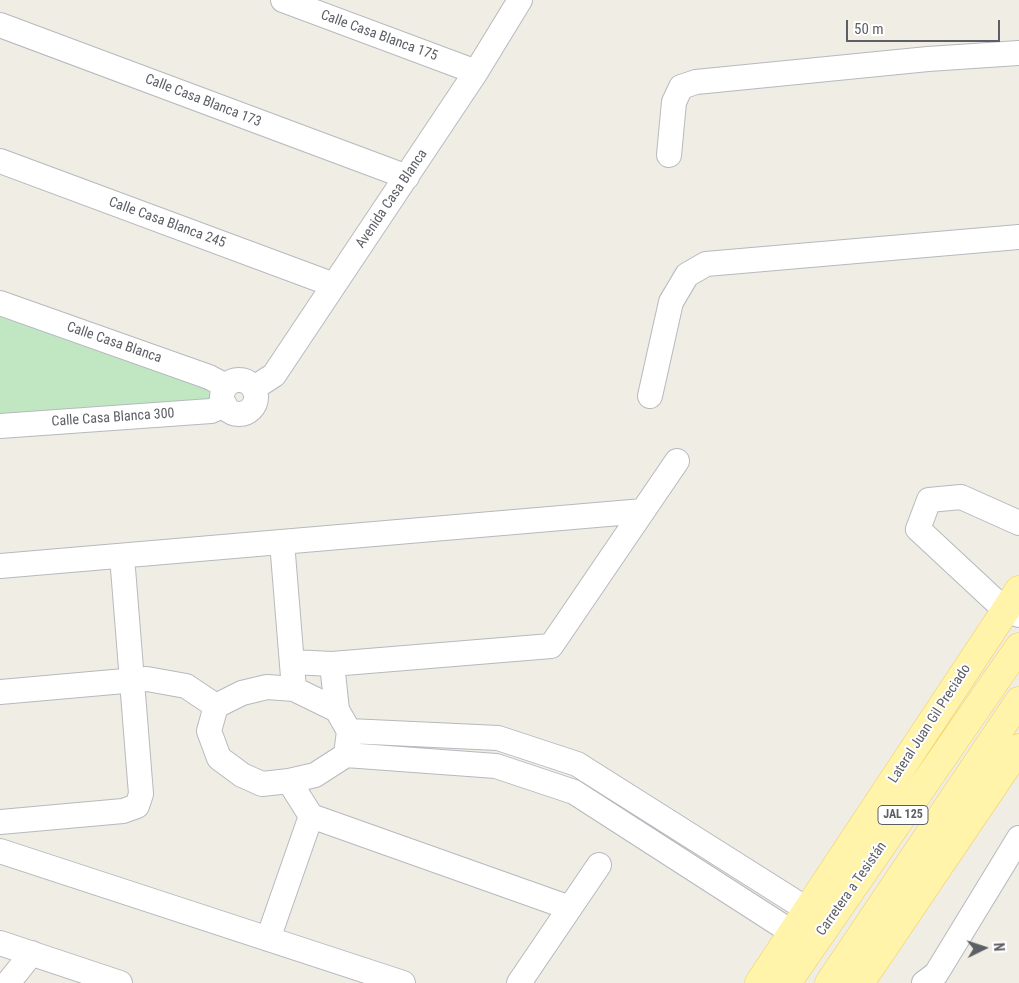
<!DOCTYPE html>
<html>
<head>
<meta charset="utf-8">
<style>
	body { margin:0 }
	#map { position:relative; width:1019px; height:983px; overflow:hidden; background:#efede4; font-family:"Roboto Condensed",sans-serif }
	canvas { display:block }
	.north { position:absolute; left:959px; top:923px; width:50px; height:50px; -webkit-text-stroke:4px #fff; paint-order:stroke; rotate:86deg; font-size:14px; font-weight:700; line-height:20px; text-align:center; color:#5c5f65 }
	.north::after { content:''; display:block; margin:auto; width:18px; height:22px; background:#5c5f65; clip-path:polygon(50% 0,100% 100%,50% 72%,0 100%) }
	.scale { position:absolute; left:846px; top:20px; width:154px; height:22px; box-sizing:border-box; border:2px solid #5c5f65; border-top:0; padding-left:6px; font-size:15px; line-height:18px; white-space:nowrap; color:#5c5f65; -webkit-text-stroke:4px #fff; paint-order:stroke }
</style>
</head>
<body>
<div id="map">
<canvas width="1019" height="983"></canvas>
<div class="north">N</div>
<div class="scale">50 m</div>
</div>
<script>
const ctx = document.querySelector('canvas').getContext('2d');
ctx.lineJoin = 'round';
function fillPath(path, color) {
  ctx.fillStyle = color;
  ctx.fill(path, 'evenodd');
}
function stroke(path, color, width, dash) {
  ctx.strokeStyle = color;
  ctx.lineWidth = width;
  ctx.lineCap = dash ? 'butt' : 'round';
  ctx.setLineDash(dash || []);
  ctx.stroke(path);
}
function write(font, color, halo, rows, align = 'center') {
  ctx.font = font + ' "Roboto Condensed",sans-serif';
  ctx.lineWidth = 4;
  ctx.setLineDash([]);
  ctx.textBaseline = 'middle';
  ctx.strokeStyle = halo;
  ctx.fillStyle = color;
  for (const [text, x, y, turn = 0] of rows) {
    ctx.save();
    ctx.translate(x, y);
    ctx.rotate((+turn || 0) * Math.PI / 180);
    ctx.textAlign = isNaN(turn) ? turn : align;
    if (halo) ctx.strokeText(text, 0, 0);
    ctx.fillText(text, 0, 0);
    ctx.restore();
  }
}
fillPath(new Path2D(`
	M0,315l204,71 9,11 -10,6 -203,14z`), '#c0e7c2');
const minor = new Path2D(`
	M283,0l193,72
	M0,25l407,152
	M669,155l5,-53 7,-15 15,-5 232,-23 91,-6
	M0,161l334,124
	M0,303l209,74 17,9
	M222 397a17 17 0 1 1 34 0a17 17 0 1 1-34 0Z
	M254,388l20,-13 202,-303 44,-72
	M650,396l21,-94 16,-27 19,-11 313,-27
	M0,426l211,-15 14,-6
	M1019,523l-58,-26 -32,3 -11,29 87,81 14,5
	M282,542l12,147
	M0,566l643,-55
	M292,662l40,2
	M267,687l27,2 43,21 12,21 -3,24 -31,20 -26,6 -27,3 -20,-9 -23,-17 -10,-27 7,-25 26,-13z
	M0,692l147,-13 39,7 30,20
	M337,710l-5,-46 219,-18 126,-185
	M349,731l149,7 79,26 231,146
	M346,755l150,11 78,26 219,141
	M289,781l22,35 259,92
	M0,822l123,-11 14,-5 4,-12 -19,-238
	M0,851l403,132
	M268,939l43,-123
	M0,943l120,40
	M8,983l24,-30
	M519,983l80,-118
	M924,983l12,-9 83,-136`);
const major = new Path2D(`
	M759,983l260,-393
	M787,983l232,-336
	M829,983l190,-282
	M860,983l159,-235`);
stroke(minor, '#b6b9be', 26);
stroke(major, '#f3cd59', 29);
stroke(minor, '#fff', 24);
stroke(major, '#fff4a9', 28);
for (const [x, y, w] of [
	[903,815,50]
]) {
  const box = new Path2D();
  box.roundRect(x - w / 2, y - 9.5, w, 19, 4);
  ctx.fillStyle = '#fff';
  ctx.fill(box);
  stroke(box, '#5c5f65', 1);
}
write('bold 12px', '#5c5f65', null, [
	["JAL 125",903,815]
]);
write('14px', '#5c5f65', '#fff', [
	["Calle Casa Blanca 175",379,36,20],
	["Calle Casa Blanca 173",203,101,21],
	["Avenida Casa Blanca",392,199,-56],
	["Calle Casa Blanca 245",167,223,20],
	["Calle Casa Blanca",114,343,19],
	["Calle Casa Blanca 300",113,418,-4],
	["Lateral Juan Gil Preciado",930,724,-57],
	["Carretera a Tesistán",852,889,-55]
]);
</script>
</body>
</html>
